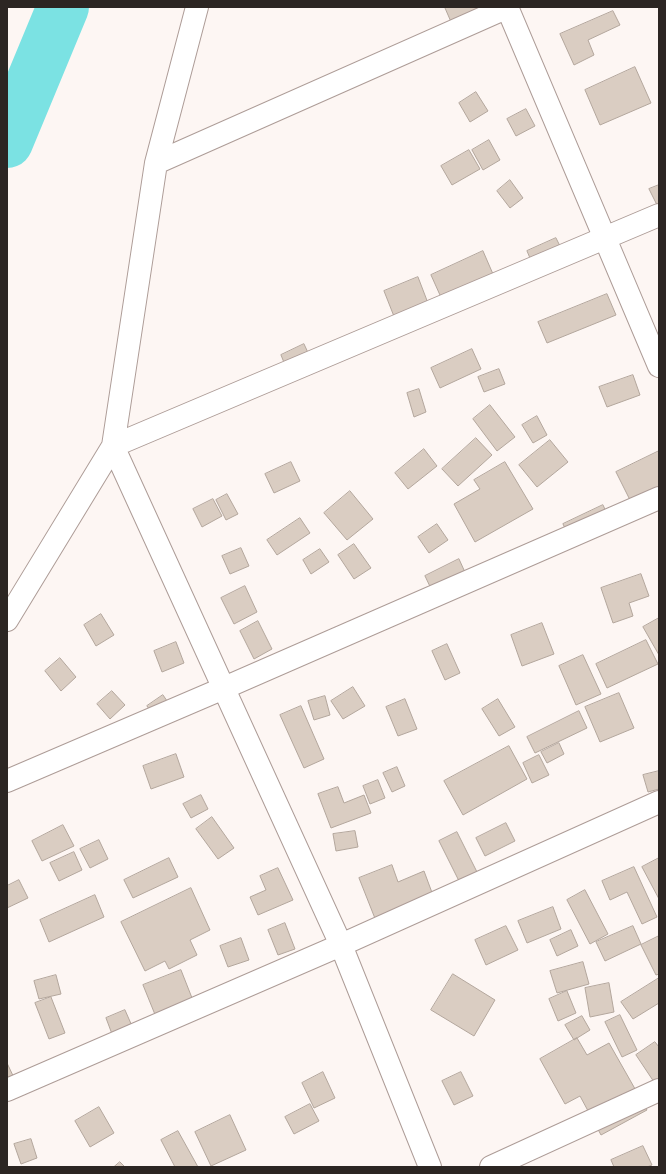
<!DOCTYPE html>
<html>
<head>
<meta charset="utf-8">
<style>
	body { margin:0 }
	#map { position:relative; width:666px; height:1174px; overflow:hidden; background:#fdf6f3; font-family:"Libre Baskerville",serif }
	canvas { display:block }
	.frame { position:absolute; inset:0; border:8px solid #2c2623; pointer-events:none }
</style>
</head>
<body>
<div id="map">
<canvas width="666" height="1174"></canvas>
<div class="frame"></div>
</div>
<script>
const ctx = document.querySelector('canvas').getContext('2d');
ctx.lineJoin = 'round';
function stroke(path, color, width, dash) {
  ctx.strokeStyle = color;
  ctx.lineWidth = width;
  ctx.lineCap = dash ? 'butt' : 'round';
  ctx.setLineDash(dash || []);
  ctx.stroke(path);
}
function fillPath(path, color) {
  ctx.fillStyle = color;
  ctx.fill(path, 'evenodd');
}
stroke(new Path2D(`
	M7,142l56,-135`), '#7be2e3', 52);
const building = new Path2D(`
	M448,7h43l-33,31 -13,-30z
	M613,11l7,14 -32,15 6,15 -20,10 -14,-31z
	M635,67l16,36 -51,22 -15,-35z
	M476,92l12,19 -18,11 -11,-19z
	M526,109l9,17 -19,10 -9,-17z
	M489,140l11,20 -17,10 -11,-20z
	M469,150l11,19 -28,16 -11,-19z
	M510,180l13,18 -13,10 -13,-17z
	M659,185v24l-10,-20z
	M556,238l9,18 -30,14 -8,-19z
	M483,251l13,30 -52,23 -13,-29z
	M418,277l13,34 -34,13 -13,-33z
	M607,294l9,21 -69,28 -9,-21z
	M304,344l7,15 -24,11 -6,-15z
	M472,349l9,20 -41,19 -9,-20z
	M499,369l6,15 -21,8 -6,-15z
	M633,375l7,20 -33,12 -8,-20z
	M419,389l7,23 -12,5 -7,-24z
	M490,405l25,32 -18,14 -24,-32z
	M537,416l10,19 -14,8 -11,-18z
	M476,438l16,17 -34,31 -16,-17z
	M550,440l18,22 -31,25 -18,-22z
	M424,449l13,17 -29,23 -13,-16z
	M659,451v50l-23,11 -20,-40z
	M291,462l9,19 -26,12 -9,-19z
	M505,462l28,47 -58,33 -21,-38 26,-15 -6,-9z
	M350,491l23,28 -26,21 -23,-27z
	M227,494l11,20 -12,6 -10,-20z
	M213,499l9,17 -20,11 -9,-18z
	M603,505l9,19 -40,19 -9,-19z
	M300,518l10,15 -33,22 -10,-15z
	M437,524l11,16 -19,13 -11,-16z
	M354,544l17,24 -17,11 -16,-24z
	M241,548l8,18 -19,8 -8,-18z
	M320,549l9,13 -18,12 -8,-14z
	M459,559l10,22 -34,16 -10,-21z
	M641,574l8,22 -20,7 4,13 -20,7 -12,-35z
	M245,586l12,26 -23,12 -13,-26z
	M101,614l13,21 -18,11 -12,-21z
	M659,618v37l-16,-28z
	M258,621l14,28 -18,10 -14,-28z
	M542,623l12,31 -32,12 -11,-31z
	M646,640l12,24 -51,24 -11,-24z
	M176,642l8,21 -22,9 -8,-21z
	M447,644l13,29 -15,7 -13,-29z
	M583,655l18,39 -25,11 -17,-39z
	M60,658l16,19 -15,14 -16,-20z
	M353,687l12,19 -22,13 -12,-18z
	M112,691l13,14 -15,14 -13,-15z
	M619,693l15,35 -34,14 -15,-35z
	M163,695l13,19 -15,12 -14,-20z
	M325,696l5,19 -16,5 -6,-19z
	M405,699l12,30 -19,7 -12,-29z
	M498,699l17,28 -16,9 -17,-27z
	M301,706l23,53 -20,9 -24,-53z
	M579,711l8,17 -52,25 -8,-16z
	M559,743l5,11 -17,9 -6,-11z
	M509,746l18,33 -64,36 -19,-34z
	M176,754l8,23 -33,12 -8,-23z
	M539,755l10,20 -17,8 -9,-20z
	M397,767l8,19 -13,6 -9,-19z
	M659,771v18l-11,3 -5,-17z
	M378,780l7,18 -15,6 -7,-18z
	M338,787l6,16 20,-8 7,18 -40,15 -13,-34z
	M201,795l7,14 -17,9 -8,-14z
	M212,817l22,31 -16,11 -22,-30z
	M506,823l9,18 -30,15 -9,-18z
	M63,825l11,21 -32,15 -10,-20z
	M355,831l3,16 -22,4 -3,-17z
	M457,832l20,40 -18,9 -20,-40z
	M99,840l9,19 -18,9 -10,-19z
	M74,852l8,18 -23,11 -9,-18z
	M169,858l9,19 -45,21 -9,-18z
	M659,858v41l-17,-32z
	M392,865l6,17 26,-11 10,27 -58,23 -17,-43z
	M634,867l23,50 -15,7 -15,-32 -17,8 -8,-19z
	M278,868l15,32 -35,15 -8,-18 16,-7 -6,-14z
	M19,880l9,18 -21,10v-22z
	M191,888l19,42 -20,10 7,15 -28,14 -4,-8 -20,10 -24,-49z
	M585,890l23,44 -18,10 -23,-44z
	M95,895l9,22 -55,25 -9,-22z
	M553,907l8,22 -34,14 -9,-22z
	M285,923l10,26 -17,6 -10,-25z
	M506,926l12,24 -32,15 -11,-25z
	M633,926l8,18 -36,17 -9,-19z
	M571,930l7,16 -21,10 -7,-16z
	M659,936v38l-3,1 -15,-30z
	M241,938l8,22 -21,7 -8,-21z
	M583,962l6,22 -32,9 -7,-22z
	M181,970l13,33 -38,14 -13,-32z
	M453,974l42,26 -21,36 -43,-26z
	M56,975l5,19 -22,5 -5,-18z
	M659,978v25l-26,16 -12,-17z
	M609,983l5,29 -24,5 -5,-29z
	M567,991l9,22 -18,8 -9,-22z
	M51,997l14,36 -16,6 -14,-36z
	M125,1010l7,16 -20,8 -6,-16z
	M620,1015l17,35 -15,7 -17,-35z
	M582,1016l8,14 -16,10 -9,-15z
	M577,1038l10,17 22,-12 38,67 -46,25 -21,-39 -15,8 -25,-45z
	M655,1042l4,5v36l-3,2 -20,-30z
	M7,1063l9,19 -9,4z
	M323,1072l12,26 -21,10 -12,-25z
	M461,1072l12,24 -19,9 -12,-24z
	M310,1104l9,17 -25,13 -9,-17z
	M99,1107l15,26 -24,14 -15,-26z
	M230,1115l16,35 -35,16 -16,-34z
	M178,1131l20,36h-23l-14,-27z
	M31,1139l6,19 -16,6 -7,-20z
	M643,1146l9,19 -5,2h-33l-3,-7z
	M120,1162l5,5h-11z`);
fillPath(building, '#dacdc2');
stroke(building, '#b3a69c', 1);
const minor = new Path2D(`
	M507,7l152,359
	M156,163l352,-156
	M7,620l106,-174 43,-283 41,-156
	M7,781l217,-93 435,-190
	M7,1090l334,-145 318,-143
	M430,1167l-89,-222 -228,-499 546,-231
	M491,1167l168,-77`);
stroke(minor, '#ad9c97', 24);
stroke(minor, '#fff', 22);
</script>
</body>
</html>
